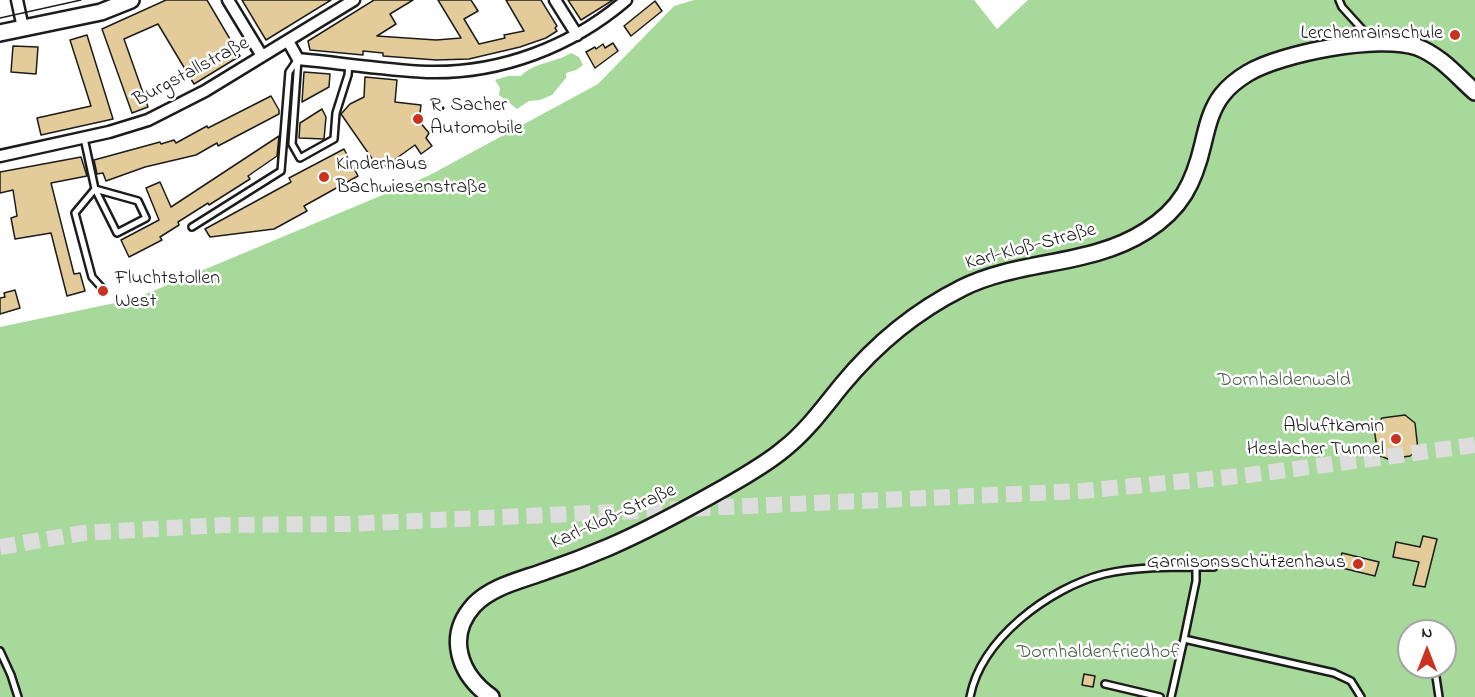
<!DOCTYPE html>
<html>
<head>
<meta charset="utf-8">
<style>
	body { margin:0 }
	#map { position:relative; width:1475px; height:697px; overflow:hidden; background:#fff; font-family:"Indie Flower",sans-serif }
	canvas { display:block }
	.north { position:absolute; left:1397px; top:619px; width:60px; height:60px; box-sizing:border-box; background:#fff; border:2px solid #a4a4a4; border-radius:50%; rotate:0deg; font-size:16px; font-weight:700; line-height:24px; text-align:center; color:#1c1c1c }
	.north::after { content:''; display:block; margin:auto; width:21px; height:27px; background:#c8321e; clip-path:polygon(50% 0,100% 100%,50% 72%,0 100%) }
</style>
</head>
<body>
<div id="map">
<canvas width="1475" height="697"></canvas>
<div class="north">N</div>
</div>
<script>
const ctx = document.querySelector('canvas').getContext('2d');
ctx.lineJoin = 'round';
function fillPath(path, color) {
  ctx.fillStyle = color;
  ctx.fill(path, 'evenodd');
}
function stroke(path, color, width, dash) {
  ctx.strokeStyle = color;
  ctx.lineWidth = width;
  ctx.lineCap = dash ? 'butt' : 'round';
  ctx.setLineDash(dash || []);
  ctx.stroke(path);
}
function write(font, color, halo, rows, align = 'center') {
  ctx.font = font + ' "Indie Flower",sans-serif';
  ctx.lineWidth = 5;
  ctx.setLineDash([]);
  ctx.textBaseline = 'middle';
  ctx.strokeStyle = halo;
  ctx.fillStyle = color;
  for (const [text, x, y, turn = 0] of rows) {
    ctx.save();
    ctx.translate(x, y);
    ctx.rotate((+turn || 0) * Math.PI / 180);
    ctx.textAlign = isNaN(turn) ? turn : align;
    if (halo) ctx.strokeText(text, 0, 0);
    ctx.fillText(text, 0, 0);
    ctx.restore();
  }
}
fillPath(new Path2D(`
	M694,0h280l23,29 31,-29h447v697h-1475v-370l134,-28 294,-123 170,-92 76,-78zM1409,631h36v36h-36z
	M571,53l8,4 4,8 -7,5 -10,3v5l-14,17 -12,5 -11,1 -12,8 -18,-14 1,-7 -5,-8 13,-4h13c13,-14 34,-13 50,-23z`), '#a7d99a');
const building = new Path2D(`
	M166,0h41l33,56 -46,28 -36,-60 -34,15 24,68 -16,6 -30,-84z
	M242,0h89l-65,40z
	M374,0h39l-23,14 6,10 -19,12 59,4 25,-2 -23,-38h33l7,11 -14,8 15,25 26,-6 -1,-3 20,-4 -18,-31h35l16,26 -2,2 2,3 -11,7 -26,9 -51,12 -33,1 -53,-4v-3l-20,-2v4l-53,-5 -2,-9z
	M568,0h45l-32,20z
	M655,1l7,10 -31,25 -7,-10z
	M87,35l26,84 -72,16 -4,-17 54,-12 -21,-66z
	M613,43l5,8 -23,17 -9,-16 9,-5 1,2 7,-5 2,4z
	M13,46l25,1 -2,27 -25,-2z
	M304,72l26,2 -1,13 -27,15z
	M365,77l32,3 -2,22 26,3 -2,16 10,12 -3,5 6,8 -11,8 -6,-9 -35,25 -39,-56 9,-10 14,-7z
	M271,96l8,14v4l-61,32 -1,-3 -21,12 -51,12 -39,14 -3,-8 -6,1 -3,-14 66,-18 1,2 13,-4 2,3 31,-17 1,2z
	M322,109l4,8 -2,22 -25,-1 1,-15z
	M279,136l-2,20 -29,20 2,3 -41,26 -1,-2 -30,19 1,3 -19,12 2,3 -33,17 -8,-17 38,-20 -13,-32 14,-6 11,25z
	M344,149l14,27 -54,30 3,5 -33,18 -64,8 -5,-8 86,-47 -2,-4z
	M81,157l6,19 -36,7 23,91 6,-1 5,18 -18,5 -16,-63 -36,6 -4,-21 6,-2 -4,-26 -13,3v-21z
	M15,290l5,18 -20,6v-16l5,-1 -1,-4z
	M1405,415l10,8 3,27 -8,6 -22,3 -10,-4 -4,-27 8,-10z
	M1423,536l14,3 -12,48 -12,-2 6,-23 -26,-5 3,-15 24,5z
	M1342,553l37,9 -4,14 -37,-9z
	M1084,674l11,2 -2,11 -11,-2z`);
fillPath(building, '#e4cc9a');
stroke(building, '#1c1c1c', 1.5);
stroke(new Path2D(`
	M0,547l83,-14 140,-8 125,-1 734,-33 167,-16 226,-30`), '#ddd', 16, [16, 8]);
const lane = new Path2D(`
	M1339,0l3,7 20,22 5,14
	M298,59l-6,85 8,14 34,-19 2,-26 12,-38 1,-11
	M84,138l11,51 22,44 29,-15 -8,-17 -43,-12 -20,24 17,64 10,11
	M192,227l89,-56 8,-99 9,-13
	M1184,639l12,-58v-14
	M0,651l11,24 7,22
	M1436,677l3,20
	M1105,684l55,13
	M970,697c11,-58 79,-109 134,-123 35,-8 74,-7 110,-7
	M1171,697l13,-58 150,34 17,8 10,16`);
const street = new Path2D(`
	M17,0l6,28
	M228,0l34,56
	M555,0l22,35
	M288,41l10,18c43,4 86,11 129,13 73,2 144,-25 199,-72
	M0,156l109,-24 39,-12 57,-29 149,-91`);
const secondary = new Path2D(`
	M0,33l101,-21 30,-12
	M491,697c-31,-22 -46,-60 -17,-92 18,-19 48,-25 72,-34 21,-7 42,-15 63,-24 39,-17 76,-37 113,-58 21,-12 43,-24 62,-40 23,-18 40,-42 58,-64 33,-40 74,-74 120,-97 58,-29 128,-21 184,-57 35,-22 48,-48 57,-87 4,-17 8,-35 19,-49 7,-9 16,-16 26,-22 34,-20 131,-39 169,-26 24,9 40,29 58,45`);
stroke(lane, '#1c1c1c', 10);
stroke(street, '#1c1c1c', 15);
stroke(secondary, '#1c1c1c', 20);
stroke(lane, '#fff', 5);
stroke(street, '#fff', 10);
stroke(secondary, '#fff', 15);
stroke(new Path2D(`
	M0,18l81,-18`), '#1c1c1c', 1.5);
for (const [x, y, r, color] of [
	[1455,35,6,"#c8321e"],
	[418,119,6,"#c8321e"],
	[324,177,6,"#c8321e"],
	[103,291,6,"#c8321e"],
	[1396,439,6,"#c8321e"],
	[1358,564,6,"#c8321e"]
]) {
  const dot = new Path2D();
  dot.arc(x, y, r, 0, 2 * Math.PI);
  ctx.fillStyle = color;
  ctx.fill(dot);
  stroke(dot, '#fff', 2);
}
write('20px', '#1c1c1c', '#fff', [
	["Lerchenrainschule",1443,35],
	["R. Sacher",430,107,"left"],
	["Automobile",430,130,"left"],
	["Kinderhaus",336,166,"left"],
	["Bachwiesenstraße",336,189,"left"],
	["Fluchtstollen",115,280,"left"],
	["West",115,303,"left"],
	["Abluftkamin",1384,428],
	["Heslacher Tunnel",1384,451],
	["Garnisonsschützenhaus",1346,564]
], 'right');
write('20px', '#1c1c1c', '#fff', [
	["Burgstallstraße",192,73,-28],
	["Karl-Kloß-Straße",1031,248,-15],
	["Karl-Kloß-Straße",614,518,-24]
]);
write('20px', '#4d5e48', '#fff', [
	["Dornhaldenwald",1284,382],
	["Dornhaldenfriedhof",1098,654]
]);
</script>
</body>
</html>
